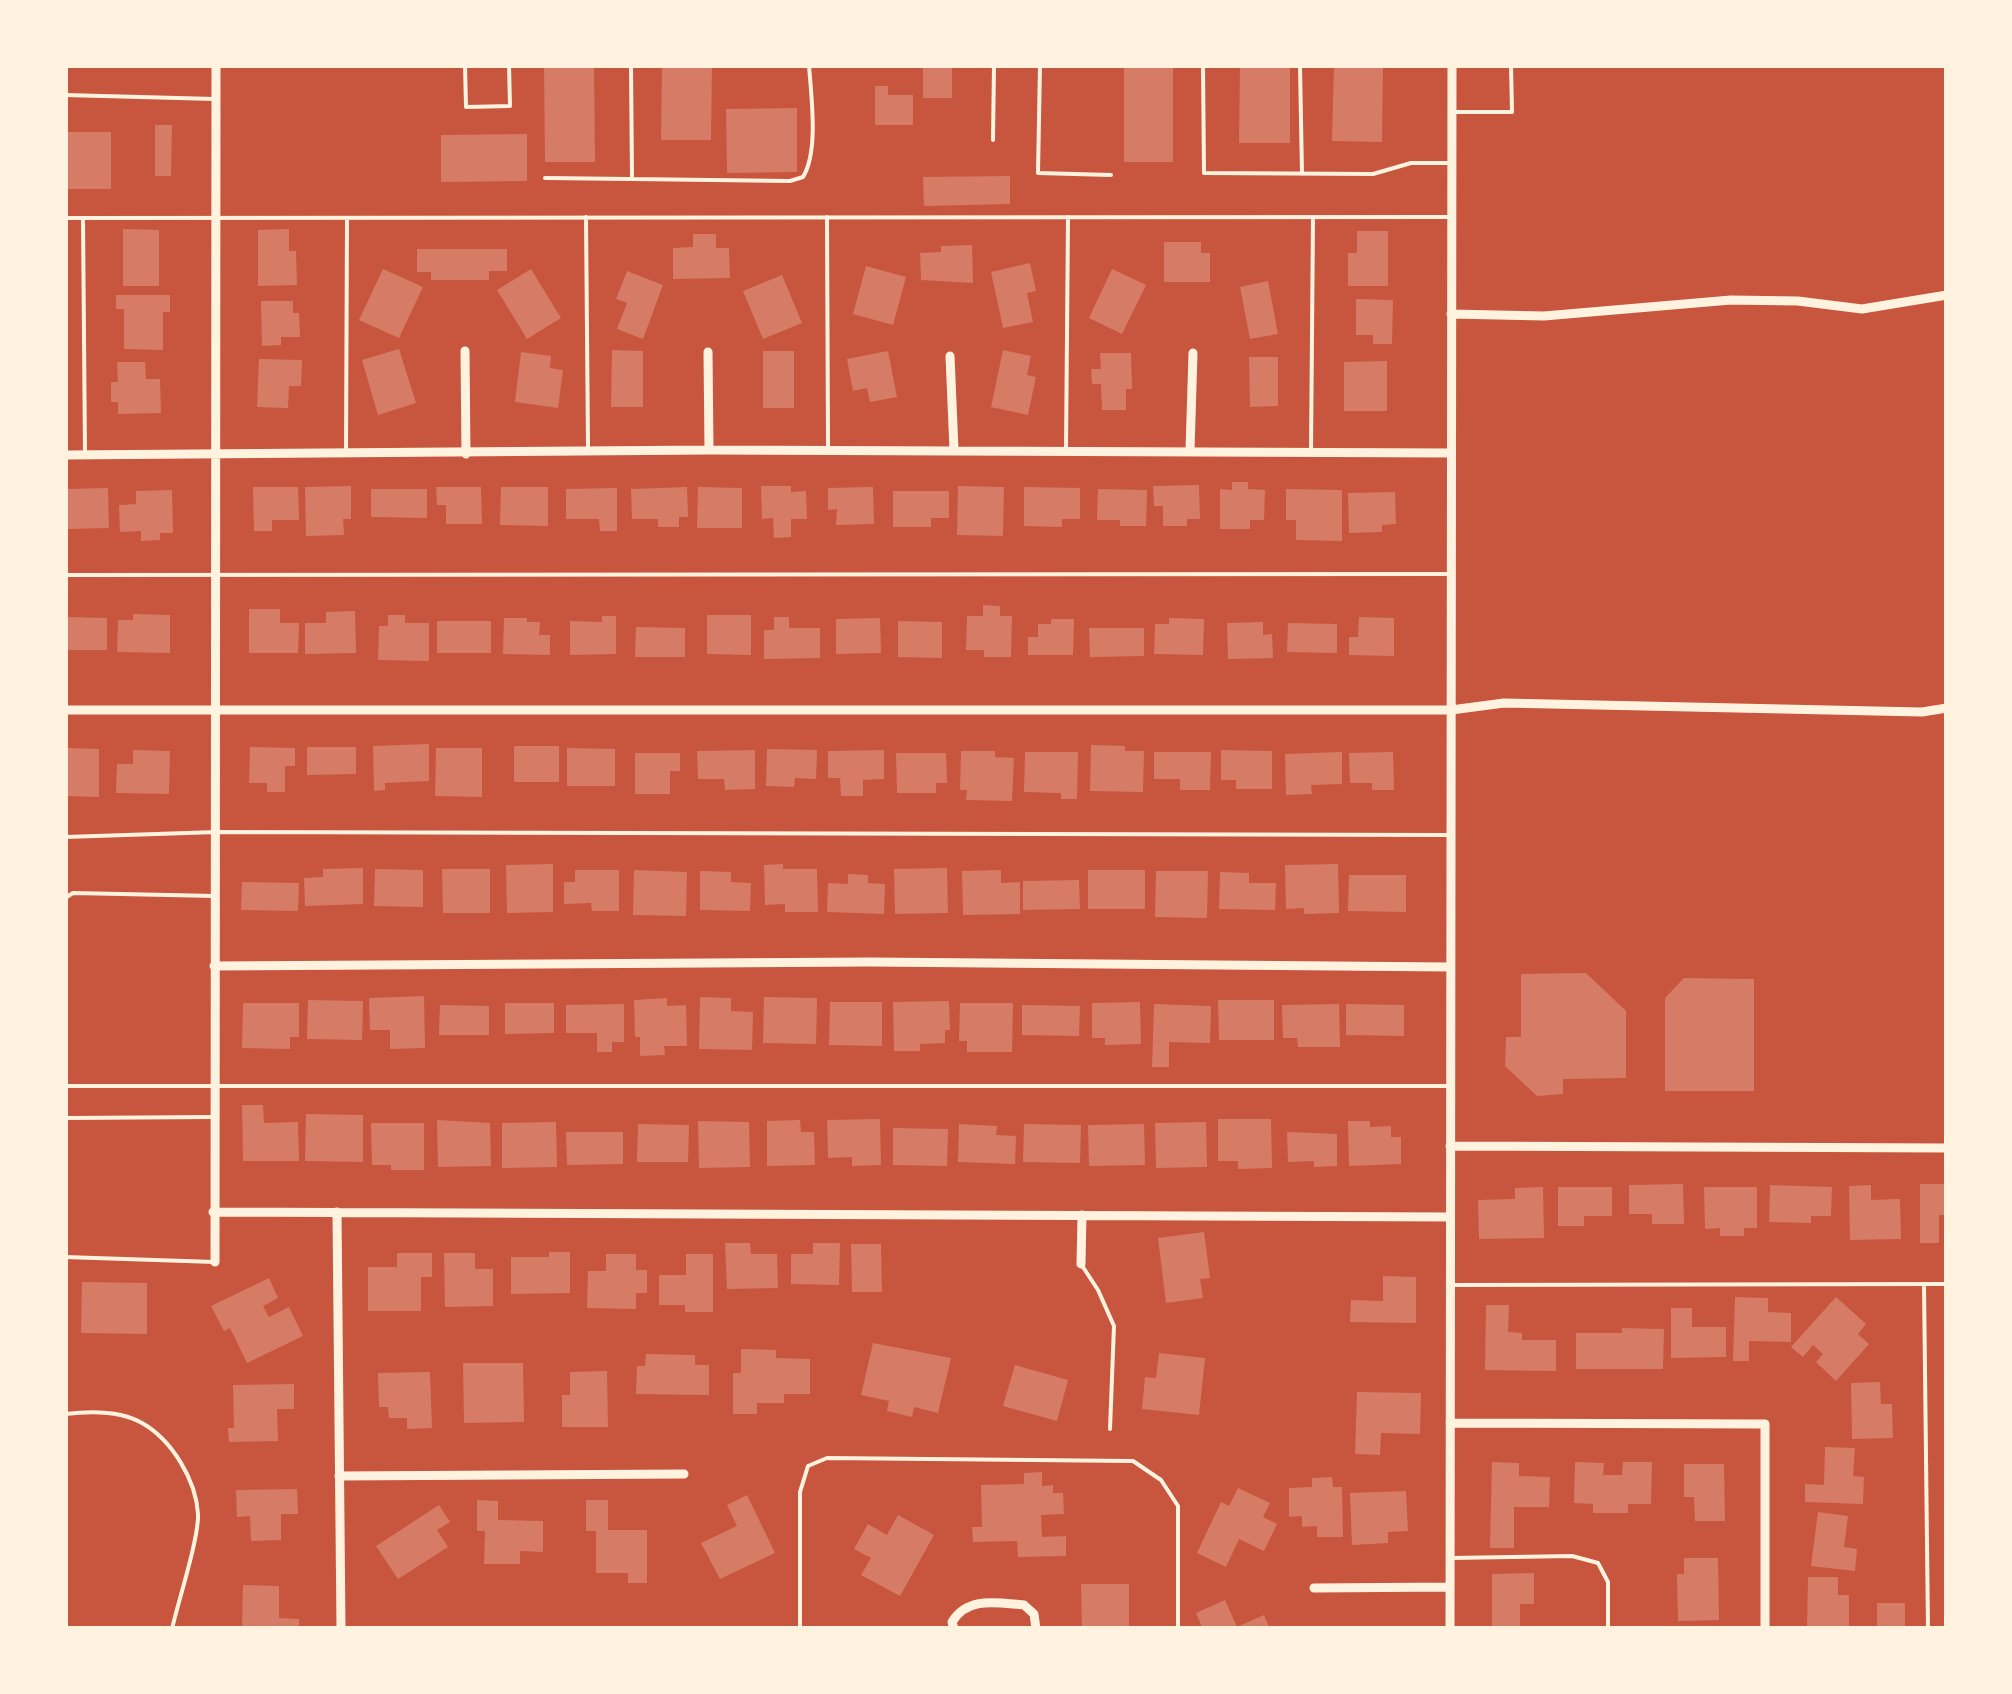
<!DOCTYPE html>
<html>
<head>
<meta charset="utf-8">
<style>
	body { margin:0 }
	#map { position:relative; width:2012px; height:1694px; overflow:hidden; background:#c8553d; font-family:"PT Sans",sans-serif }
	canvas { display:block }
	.frame { position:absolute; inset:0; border:68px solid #fff3e0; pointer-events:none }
</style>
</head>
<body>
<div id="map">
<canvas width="2012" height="1694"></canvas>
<div class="frame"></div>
</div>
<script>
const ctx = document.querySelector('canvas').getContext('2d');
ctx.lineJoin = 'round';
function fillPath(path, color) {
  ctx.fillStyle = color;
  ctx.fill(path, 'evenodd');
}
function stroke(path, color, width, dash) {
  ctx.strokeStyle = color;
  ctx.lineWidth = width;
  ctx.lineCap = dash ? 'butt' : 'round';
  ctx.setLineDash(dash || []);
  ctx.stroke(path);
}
fillPath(new Path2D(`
	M544,65h50l1,97h-50z
	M662,65h50l-1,75h-50z
	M923,65h29v33h-29z
	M1124,65h49v97h-49z
	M1240,65h50v78h-51z
	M1334,65h49l-1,77 -50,-1z
	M875,86h13v9h25v30h-38z
	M797,108v64l-70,1 -1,-64z
	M155,125h17l-1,51h-16z
	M65,132h46v57h-46z
	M527,134v47l-86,1v-47z
	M1010,176v28l-86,2 -1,-29z
	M123,229l36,1v56h-36z
	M289,229v22h7l1,34 -39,1v-56z
	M1357,231h31v55h-40v-33h9z
	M693,234h23v14h13l1,30 -57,1v-31l20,-1z
	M1164,242h37v11h9v29h-46z
	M972,245l1,38 -52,-3 -1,-27 21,-1v-6z
	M417,249h90v22h-18v9h-58v-8h-14z
	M1030,263l6,28 -9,2 6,29 -30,6 -12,-56z
	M866,266l40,11 -13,48 -40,-11z
	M383,269l40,18 -24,51 -40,-18z
	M531,269l30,49 -34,21 -30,-49z
	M1112,269l34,16 -24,49 -33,-16z
	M627,271l36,14 -20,54 -26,-10 10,-26 -11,-4z
	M782,275l20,48 -39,16 -20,-48z
	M1268,281l10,53 -28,5 -10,-52z
	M116,295h54v17h-7v38l-39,-1v-40h-8z
	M1356,299l37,1 -1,44h-19v-9h-17z
	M261,301h32v12h6l1,24h-19v8l-19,1z
	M399,349l17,54 -38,12 -16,-55z
	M612,350l31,1v56h-32z
	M1003,350l28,6 -4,19 9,2 -8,38 -37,-8z
	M763,351h31v57h-31z
	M888,351l9,46 -27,5 -3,-14 -14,3 -6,-32z
	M521,352l30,4 -1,12 13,2 -5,38 -43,-6z
	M1100,353h31l1,36h-6v21h-24l-1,-26h-9l-1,-15h10z
	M1249,357h29v49l-28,1z
	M259,359l43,1 -1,26h-12l-1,22 -31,-1z
	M1387,361v50h-43v-49z
	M117,362h28l1,17h14l1,34 -43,1v-12h-7v-20h7z
	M1232,482h16v7l17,1 -1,30h-14v9h-30v-40l12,1z
	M1199,485l1,34h-13v7h-24v-20h-9l-1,-20z
	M351,486v33h-8l1,16 -38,1 -1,-49z
	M761,486h30v6l15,-1 1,28h-16v18l-17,1 -1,-20 -11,1z
	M958,486l46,1 -1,49 -46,-1z
	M253,487h45l1,33h-27v11h-18z
	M436,487h45l1,37h-36v-19h-9z
	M501,487h47v39l-48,-1z
	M687,487l1,30h-9v10h-21v-8h-26l-1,-30z
	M698,487l44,1v40h-45z
	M873,487l1,37 -38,1 1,-16 -9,1v-22z
	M1024,487l56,1v31h-18v8l-38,-1z
	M108,488l1,40 -44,1v-40z
	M617,488v43h-17l-1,-12h-33v-30z
	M371,489h56v29l-56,-1z
	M1098,489l49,1 -1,36h-26v-6h-23z
	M1286,489l56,1v51l-46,-1v-20h-10z
	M172,490l1,43h-13v7l-19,1v-10l-21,1 -1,-27 17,-1v-13z
	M893,491h56v27h-18v9h-38z
	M1395,492l1,32 -14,1v7l-33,1 -1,-40z
	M983,605l17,1v10h12l-1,41h-27v-7h-18l1,-34h16z
	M249,609h31v14h19l-1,30h-49z
	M355,611l1,42 -51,1v-31h21v-11z
	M133,614l37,1v38l-53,-1 1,-32h15z
	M388,615h17v8h24v38l-51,-1 1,-34h9z
	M707,615h44v40l-44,-1z
	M602,616h14v38l-46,1v-34l32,1z
	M65,617l42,1v32h-42z
	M774,617h15v11h31v30l-56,1v-29h10z
	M1359,617l35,1v38l-45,-1v-18h9z
	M504,618h23v4h13l-1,13h11v20l-47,-1z
	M880,618l1,35 -45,1v-35z
	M1169,618l35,1 -1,36 -49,-1 1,-30h14z
	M1051,619h23l-1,36h-45v-18h10v-13h13z
	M437,621h54v32h-54z
	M898,621l44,1v36l-44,-1z
	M1263,622v13l9,-1 1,24 -45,1 -1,-36z
	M1288,623l49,1v29l-50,-1z
	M636,627l49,1v29h-50z
	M1089,628h55v28l-54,1z
	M429,744v37l-44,2v7l-11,1 -1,-45z
	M1091,745l34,1v5h19l-1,41 -53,-1z
	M514,746h45v36h-45z
	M250,747l45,1v18h-10v26h-18v-9h-18z
	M307,747h49v27l-49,1z
	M65,748l34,1v48l-34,-1z
	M436,748h46v49l-47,-1z
	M567,748l48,1v37h-48z
	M767,749l50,1 -1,29 -21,-1 -1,9 -28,-1z
	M133,750l37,1 -1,43 -53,-1 1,-29h16z
	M755,750v39l-30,1 -1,-11h-26l-1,-28z
	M884,750v29l-21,1v16h-22l-1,-18h-12v-27z
	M1221,750l51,1v38h-36v-9h-15z
	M961,751h34v6l19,1 -2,43 -46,-1 1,-10h-7z
	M1025,752h53l-1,47h-16v-6l-37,-1z
	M1154,752h57l-1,38h-30v-11h-26z
	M1342,752v32l-31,1 1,9 -26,1 -1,-41z
	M1393,752l1,38h-22v-7h-22l-1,-30z
	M635,753h45v18h-10v23h-35z
	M896,753h50l1,30h-11v10h-39z
	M553,864v48l-46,1 -1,-48z
	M783,864v5h34l1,43h-33v-8l-20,1 -1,-40z
	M1338,864l1,49 -35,1v-6l-18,1 -1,-44z
	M363,868v36l-58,2 -1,-28 19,-1v-8z
	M947,868l1,45 -53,1 -1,-45z
	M375,869l48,1v37l-49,-1z
	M442,869h48v44h-47z
	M575,870h44v41h-27l-1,-8 -27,1v-22h11z
	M634,870l53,2 -1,44 -53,-1z
	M1001,870v13l19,-1v32l-57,1 -1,-44z
	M1088,870h57v39h-57z
	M700,871l31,1v10l20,1 -1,28 -50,-1z
	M1156,871h52l-1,47 -52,-1z
	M1220,872l29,1v10h27l-1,27 -56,-1z
	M848,874l20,1v8l17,1 -1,30 -57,-2 1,-29 20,1z
	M1349,875h57v37l-58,-1z
	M1079,880l1,29 -57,1v-29z
	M242,882l57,1 -1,28 -57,-1z
	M1586,973l40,38v67l-63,1v15l-26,2 -32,-30 1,-29h15v-63z
	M1684,978l70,1v112h-89v-93z
	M424,996l1,52 -35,1v-19h-20l-1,-32z
	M700,997l31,1v13l22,1 -1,38 -53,-1z
	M764,997l53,1 -1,46 -53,-1z
	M667,998v8l19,-1 1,41h-23l1,9 -25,1v-19h-5l-1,-37z
	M308,1000l55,1 -1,39 -55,-1z
	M1218,1000h56v40h-55z
	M949,1001l1,29h-5v13l-25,1v7h-26l-1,-49z
	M830,1002h52v44l-53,-1z
	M1140,1002l1,42 -36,1v-7h-13v-35z
	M243,1003h56v34h-9v12l-48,-1z
	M505,1003h49v30l-49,1z
	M960,1003h53l-1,49h-45v-11h-8z
	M624,1004v38h-12v10h-15v-19h-31v-28z
	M1154,1004l57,2 -1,37 -41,-1v25h-17z
	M1339,1004l1,43h-42l-1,-9h-14l-1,-33z
	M1346,1004l58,1v31l-58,-1z
	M440,1005l49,1v29h-50z
	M1022,1005l58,1 -1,30 -57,-1z
	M242,1105h21l1,18 34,-1 1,39h-56z
	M306,1114l57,1v47l-58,-1z
	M880,1119l1,46 -29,1v-9l-24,1 -1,-38z
	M1218,1119h53l1,49 -34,1v-8h-20z
	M437,1120l53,3 1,43 -53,1z
	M800,1120l1,12h13l1,33 -48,1v-45z
	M698,1121l51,1 1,45 -51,1z
	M1348,1121h22v6l21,-1v11h10v27l-52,2z
	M556,1122l1,45 -55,1v-45z
	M1206,1122l1,45 -51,1 -1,-45z
	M371,1123h53v47h-33v-5h-19z
	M638,1124l51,1 -1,37h-51z
	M959,1124l38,2 -1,9 20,1 -1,28 -57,-2z
	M1024,1124l57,1 -1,38 -57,-1z
	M1144,1124l1,41 -56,1 -1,-41z
	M893,1128l55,1 -1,37 -54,-1z
	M566,1132h57v32l-56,1z
	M1287,1132l50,2v32l-23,1v-6l-26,1z
	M1683,1184l1,40h-32v-10h-23v-29z
	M1920,1184h27v31h-8v28h-19z
	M1770,1185l62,2 -1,29h-20v7l-42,-1z
	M1871,1185v15l29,-1 1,40 -51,1 -1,-54z
	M1543,1187l1,51 -65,1 -1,-39 37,-1v-11z
	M1558,1187h54v29h-28v10h-26z
	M1704,1187h53v41h-13v8h-24v-8l-15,1z
	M1204,1232l6,46 -10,1 3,19 -37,5 -8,-65z
	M725,1243h25l1,11h26l1,34 -51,1z
	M813,1243h27l-1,42 -48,-1v-30h22z
	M851,1244h30l1,48h-30z
	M549,1252h21v41l-59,1v-37h38z
	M397,1253h35v24h-11v34h-53v-44h29z
	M444,1253h31v16h18v37l-48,1z
	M606,1254h30v16h11v23h-11v16l-49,-1 1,-37h18z
	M686,1254h27v58h-28v-7h-26v-30h27z
	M1383,1276l33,1v46l-66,-1 1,-22 32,1z
	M269,1278l9,20 -15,8 6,11 20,-10 14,29 -56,27 -17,-35 -6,3 -13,-25z
	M82,1282l65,1v51l-66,-1z
	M1735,1297l33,1v14l23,1v29l-42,-1v20h-16z
	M1836,1297l30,27 -8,10 11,10 -33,37 -20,-19 7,-8 -10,-9 -10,12 -12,-10z
	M1486,1305h23l-1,27 14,1v7h34v31l-71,-1z
	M1671,1308h21v19h34v30l-55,1z
	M1622,1328l42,1 -1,40h-87v-36h46z
	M873,1343l78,15 -13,55 -24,-6 -2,10 -25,-6 2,-10 -28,-6z
	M741,1349l35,1v8l34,1v35h-26v9h-27v11h-24v-41h8z
	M1159,1353l46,5 -6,57 -57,-6 3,-32 11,1z
	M646,1354l49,1v10h14v30l-73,-1 1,-28h8z
	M463,1363h60l1,59 -60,1z
	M1015,1365l53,15 -11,41 -54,-15z
	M607,1371l1,56h-46v-32h8v-23z
	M430,1372l2,56 -25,1v-11h-18l-1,-11h-9l-1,-34z
	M1880,1382l1,22h11l1,34 -41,1 -1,-56z
	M294,1384v25h-17l1,32 -49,1 -1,-14h6l-1,-43z
	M1357,1392l64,1 -1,41 -39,-1 -1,22 -25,-1z
	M1825,1447l30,1 -2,28 11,1 -1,27 -58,-2v-18l19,1z
	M1492,1462l27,1v13l31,1 -1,30h-35v41h-24z
	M1575,1462l29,1 -1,12h19l1,-13h29l-1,42h-23v9h-35v-9l-19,-1z
	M1684,1464h40l1,57h-30l-1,-24h-10z
	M1042,1472v14l11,-1v8h10l1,21 -23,1 1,22 24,-1v20l-48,1 -1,-16 -44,1 -1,-15h10l-1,-42 43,-1v-11z
	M1332,1477l1,10h9l1,50h-26v-11l-15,1v-11l-13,1v-29l23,-1v-9z
	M1238,1488l32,15 -7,14 14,7 -13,27 -25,-12 -13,28 -29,-14 24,-51 8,4z
	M297,1489l1,25h-17v26l-30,1 -1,-25 -13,1 -1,-27z
	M1406,1491l2,40 -20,1v11l-36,2 -2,-52z
	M747,1495l28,58 -55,26 -19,-36 36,-17 -10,-21z
	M477,1500l21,1v19l45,1v31l-23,-1v13h-36l1,-33h-8z
	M586,1500h22v30h39v53h-19v-10h-32v-42h-10z
	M439,1505l11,17 -13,8 11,17 -50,32 -22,-33z
	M1818,1512l30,4 -4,31 13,2 -2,22 -44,-5z
	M898,1515l36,20 -34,61 -39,-21 10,-17 -17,-9 14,-25 19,11z
	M1684,1558h34l1,62 -41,1 -1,-47h7z
	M1534,1573v31h-14v25h-28v-55z
	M1808,1577h30v18h11v34h-42z
	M1081,1584h48v45h-47z
	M243,1585l36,1v32l20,1v10h-57z
	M1225,1600l12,27 27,-12 6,14h-67l-7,-16z
	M1877,1603h28v24h-28z`), '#d67c66');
stroke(new Path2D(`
	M65,1414c24,-3 55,-4 77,9 30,17 54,57 56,91 1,24 -20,88 -26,115`), '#fff3e0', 4);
stroke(new Path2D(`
	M465,65l1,42 44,-1 -1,-41
	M631,65l1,114 158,2 13,-4c16,-26 8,-82 6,-112
	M800,65h104
	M1040,65l-2,108 73,2
	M1203,65l1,108 169,1 38,-11h39
	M1300,66l2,108
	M65,95l150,4
	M1454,112h58l-1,-47
	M993,140l1,-75
	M545,178l85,1
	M586,217l2,230
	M827,217l1,230
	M65,218l1385,-1
	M83,218l2,235
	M1066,450l2,-233
	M1311,451l2,-234
	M346,453l1,-235
	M65,575l1385,-1
	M65,837l152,-5 1233,3
	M65,898l8,-5 143,3
	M65,1086h1385
	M65,1118l149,-1
	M65,1257l150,5
	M1081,1264l17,26 16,36 -4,103
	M1924,1284l4,345
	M1450,1285l497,-1
	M1450,1558l122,-2 26,7 10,19v47
	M800,1629v-137l8,-26 19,-8 306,3 28,19 17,26v123`), '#fff3e0', 4);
stroke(new Path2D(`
	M1451,314l93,2 187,-16 67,1 64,8 85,-14
	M465,351l1,103
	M708,352l1,98
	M950,356l4,94
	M1190,450l3,-97
	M65,455l644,-5 742,3
	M65,710h1386l53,-7 418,9 25,-4
	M214,966l656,-4 580,5
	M1450,1146l497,2
	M213,1212l1237,5
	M337,1212l4,417
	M215,1262l1,-1197
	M1081,1264l1,-49
	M1450,1423l315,1v205
	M339,1476l345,-2
	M1314,1588l136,-1
	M954,1629l-2,-7c16,-26 45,-19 72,-17l10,9 2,15
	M1450,1629l2,-1564`), '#fff3e0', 9);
</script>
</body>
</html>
